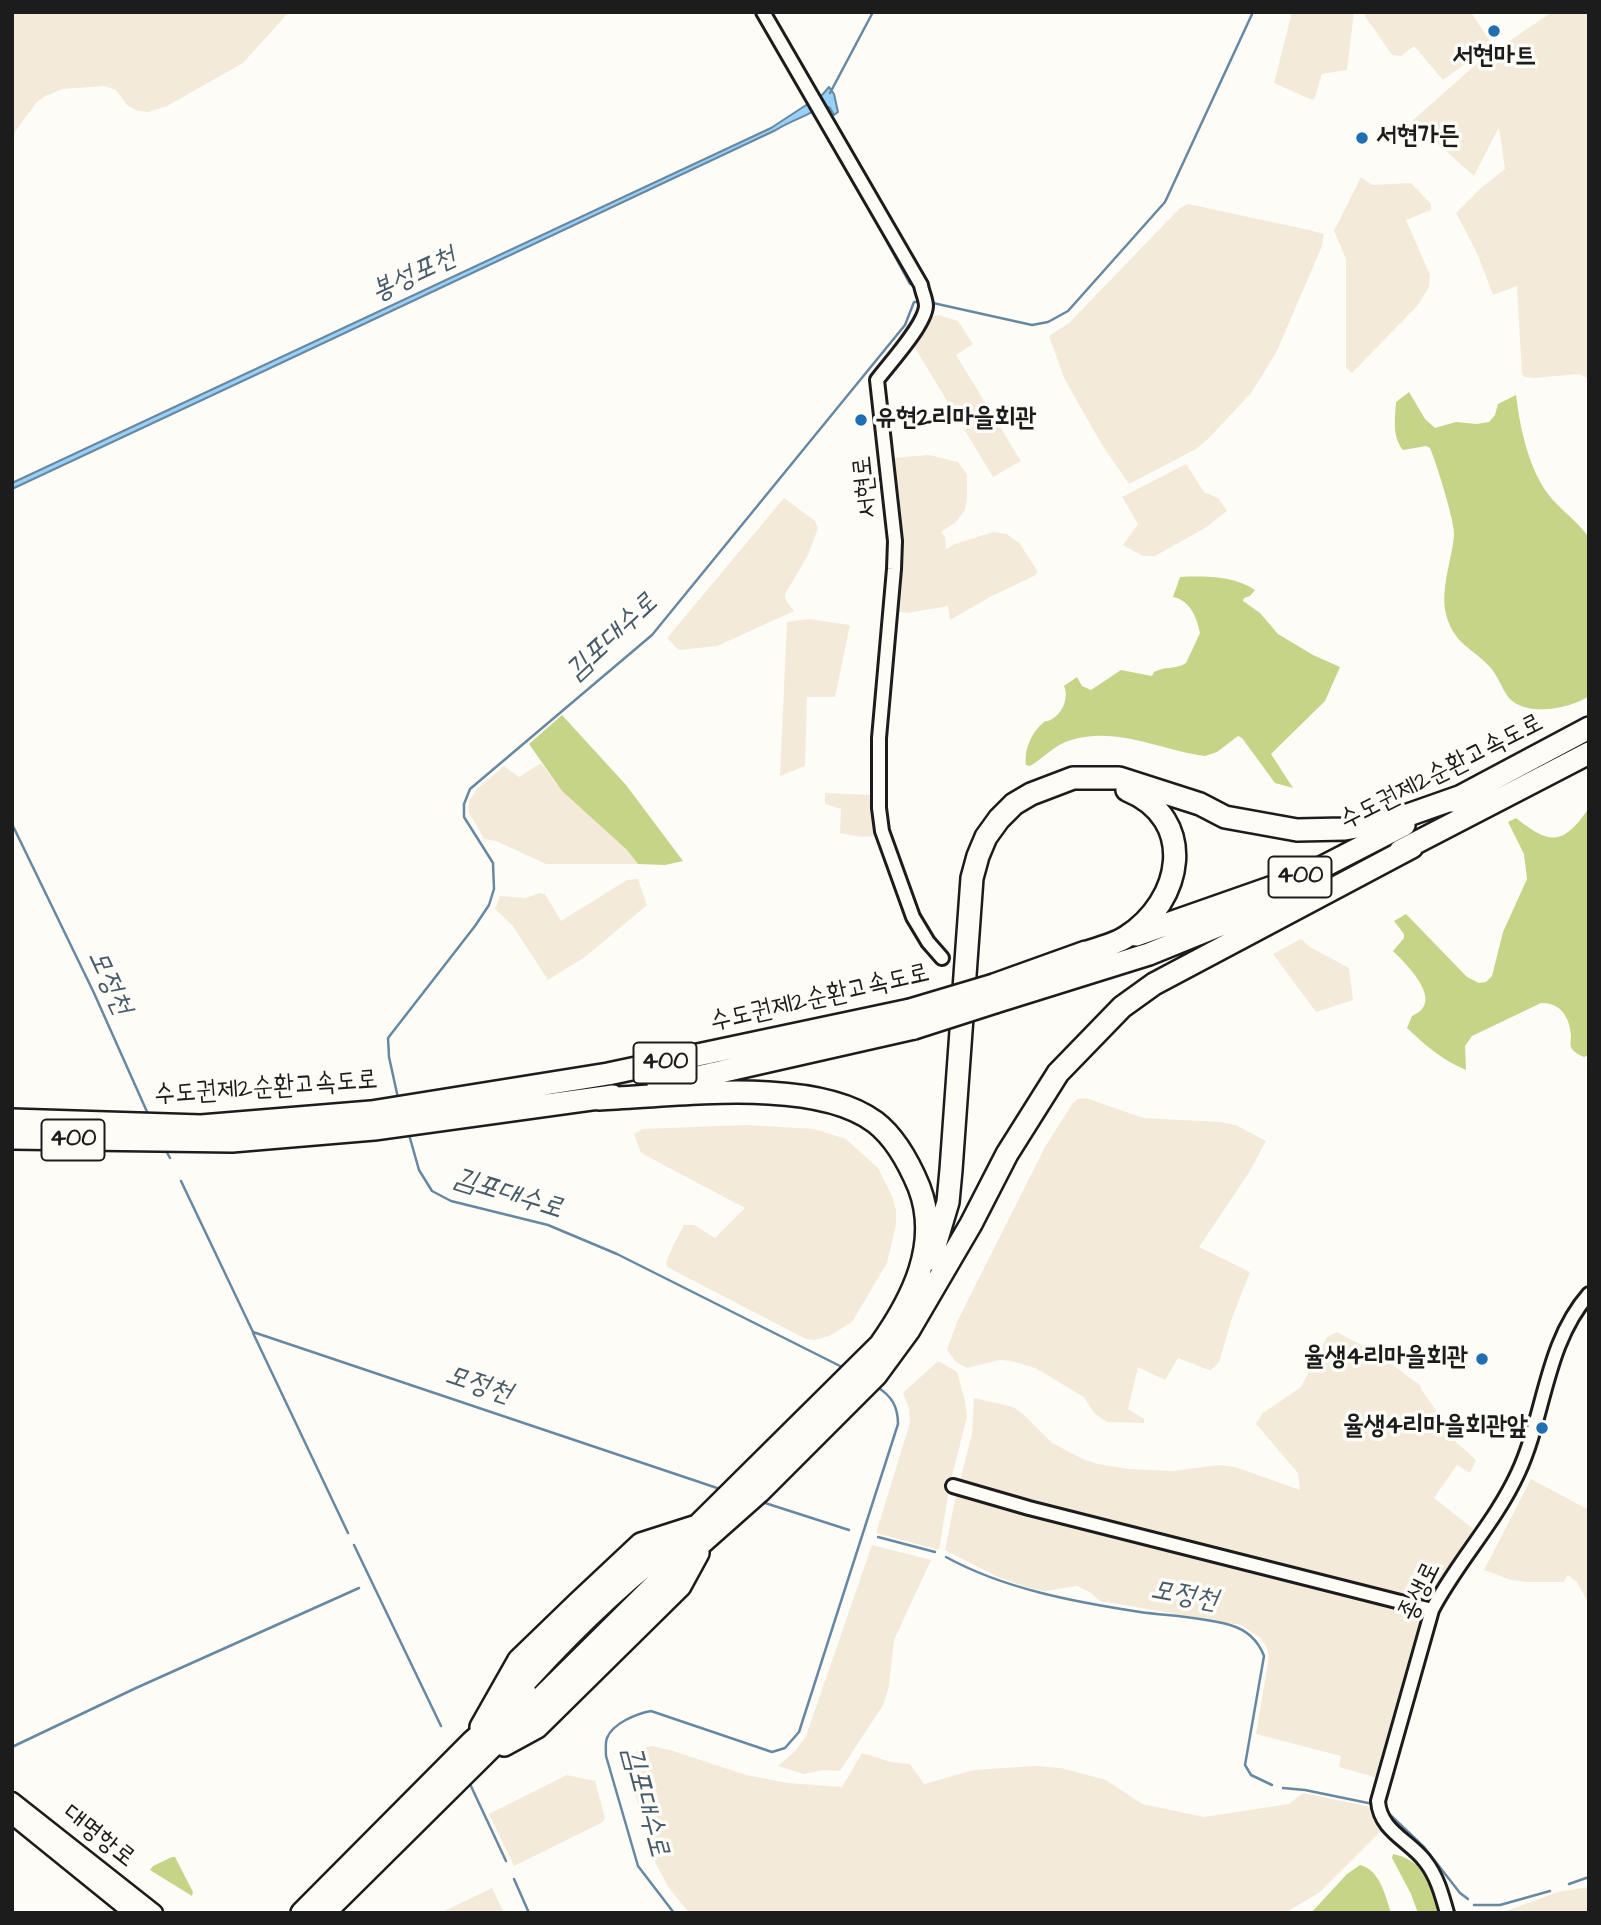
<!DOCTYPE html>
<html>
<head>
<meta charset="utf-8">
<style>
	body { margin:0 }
	#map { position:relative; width:1601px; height:1925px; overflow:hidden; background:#fdfcf7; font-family:"Architects Daughter",sans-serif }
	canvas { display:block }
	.frame { position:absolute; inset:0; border:14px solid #1c1c1c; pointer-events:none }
</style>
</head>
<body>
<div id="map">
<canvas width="1601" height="1925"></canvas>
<div class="frame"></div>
</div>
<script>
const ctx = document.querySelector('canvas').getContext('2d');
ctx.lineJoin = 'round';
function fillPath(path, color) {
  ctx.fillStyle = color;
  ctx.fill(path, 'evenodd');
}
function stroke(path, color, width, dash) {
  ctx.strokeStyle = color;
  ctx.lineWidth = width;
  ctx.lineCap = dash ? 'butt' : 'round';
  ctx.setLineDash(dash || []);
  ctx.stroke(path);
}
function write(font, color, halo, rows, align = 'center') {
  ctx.font = font + ' "Architects Daughter","Poor Story",sans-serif';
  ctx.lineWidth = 7;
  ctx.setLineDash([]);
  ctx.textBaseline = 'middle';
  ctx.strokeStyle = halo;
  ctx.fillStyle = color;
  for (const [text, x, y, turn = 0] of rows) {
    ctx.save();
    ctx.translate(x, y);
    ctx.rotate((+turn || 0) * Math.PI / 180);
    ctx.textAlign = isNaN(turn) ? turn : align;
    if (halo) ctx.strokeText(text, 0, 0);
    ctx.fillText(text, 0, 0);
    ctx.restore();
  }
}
fillPath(new Path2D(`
	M12,12h277l-46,51 -76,43 -19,6 -10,-1 -11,-6 -11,-15 -12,-4 -41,3 -18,7 -9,7 -24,33z
	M1292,12h62l-7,58 -25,4 -7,23 -3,3 -38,-17z
	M1365,12h92l15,2 20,30 -49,36 -29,-34 -13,10 -9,-1 -27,-39z
	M1552,12h37v367l-10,-5 -45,4 -9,-1 -3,-3 -5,-88 -24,9 -16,-42 -21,-40 25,-25 24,-19 -6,-42 -25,49 -62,-55 68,-60z
	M1361,177l11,8 39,-2 20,21v6l-25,10 24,55 -1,12 -11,18 -66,68 -6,-5v-109l-12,-28z
	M1188,204l121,26 15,4 -2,12 -46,107 -25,40 -42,45 -13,11 -67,35 -27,-39 -38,-67 -15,-42 20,-13 111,-115z
	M939,315l19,6 15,23 -17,11 65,106 -28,16 -81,-134 17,-26z
	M929,455l29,7 9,12v25l-2,11 -9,12 -15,10 4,5 1,12 9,-5 38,-12 14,2 13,10 18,28 -4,4 -44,21 -40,23 -2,-14 -41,7 -10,-2 2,-31 -2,-77 -5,-45z
	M1186,464l18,28 14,6 9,13 -22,17 -50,28h-12l-20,-11 15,-21 -16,-27z
	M784,498l31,23 3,7 -10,27 -23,39v5l9,12 -77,35 -38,4 -12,-12z
	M809,619l41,6 -15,72h-28l-2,69 -25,10 7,-154z
	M541,763l21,28 65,59 11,14h-92l-50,-23 -12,-2 -16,-28 1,-10 8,-12 27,-23 15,11z
	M825,793l47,2 7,41 -18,1 -21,-4 1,-24 -16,-5z
	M638,879l9,26 -62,52 -37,23 -35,-54 -18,-17 5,-13 25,2 15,-5 5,1 16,27 66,-41z
	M1301,939l9,8 39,21 4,32 -37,12 -43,-58z
	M1086,1098l57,20 78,4 15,3 30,16 -18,33 -49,73 51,25 -18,46 -13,44 -8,8 -5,-1 -28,-11 -13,22 -27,-13 -10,42 16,10v4l-37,-1 -13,-9 -10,-16 -49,-29 -23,-7 -13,-1 -32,8 -11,-6 -9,-12 10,-28 88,-175 27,-43 6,-5z
	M746,1125l68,4 32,10 32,29 14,28 4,14v15l-9,38 -35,59 -23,14 -14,4 -9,-1 -139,-72 -1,-4 7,-17 11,-21h10l21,13 30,-30 -104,-55 -7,-19 8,-5z
	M1337,1332l41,22 42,31 1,4 25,35 -1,8 31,28 -6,13 -13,-8 -23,33 42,33 -34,47 -16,29 -26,85 -22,86 -39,-11 2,-11 -85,-22 13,-77 -2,-9 -6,-10 -20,-13 -141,-24 -9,-8 -14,-7 -32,5 -16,-3 -33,-12 -51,-26 10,-50 17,-66 2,-36 39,9 10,7 29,29 31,16 15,5 30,5 45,2 46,-6 16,2 65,23 -2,-17 -42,-49 7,-11 38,-26 26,-50z
	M938,1361l19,11 8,29 2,16 -17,67 -11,66 -63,-17 34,-110 -1,-15 -6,-15z
	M1531,1479l58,31v94l-12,-22 -10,-7 -3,7h-37l-16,-2 -27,-10z
	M872,1545l59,15 -37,80 -5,46 -6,19 -43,66 -16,-1 -20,4 -26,-8 17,-15 11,-15z
	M652,1746l18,4 76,25 42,8 54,4 20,-34 29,9 19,2 14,20 50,-14 60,-4 27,2 45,12 36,24 62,13 85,-13 14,-11 63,13 10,5 7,18 -63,63 -35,21h-596l-20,-25 -13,-24 -24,-81 -2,-25 9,-9z
	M567,1775l28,6 10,37 -2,4 -89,44 -25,-52z
	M1589,1887v26h-88l57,-21z
	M492,1888l12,25h-64z`), '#f4ead9');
fillPath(new Path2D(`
	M1409,392l16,27 10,9 21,-6 21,2 12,-2 6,-7 3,-11 18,-9c4,32 12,72 32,99 12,16 29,26 41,44v158c-19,13 -63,21 -80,2 -8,-10 -11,-23 -20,-32 -17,-18 -36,-23 -43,-52 -6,-26 6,-53 8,-79 1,-13 -18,-73 -24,-87l-4,-2 -23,4c-11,-13 -8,-32 -7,-48z
	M1180,577c24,-1 55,-1 75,13l-5,6 -6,2 -1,3 17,12 18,21 35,21 27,12 -15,34 -54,53 22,34 -18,-5 -33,-45 -4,-2 -21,16 -12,4c-45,-6 -88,-30 -134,-16 -17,5 -27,18 -41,26l-4,-1c-2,-14 5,-32 16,-41 7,-6 1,0 10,-5 11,-6 17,-22 12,-33l13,-9 5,9 9,4 30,-20 31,6 2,-4c11,-6 21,-2 32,-9l14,-30c-3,-15 -10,-33 -27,-36z
	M562,715l64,70 57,76 -18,4 -27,-1 -11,-14 -65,-59 -33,-47z
	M1589,808v247l-5,2c-5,-2 -11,-5 -13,-10 -1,-3 0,-9 0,-11 -1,-19 -11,-34 -30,-33l-69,33 -7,10 1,24c-24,-10 -40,-24 -59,-42l5,-12c34,-14 -5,-51 -19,-65l11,-13v-4l-10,-13 12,-7 61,63 12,6 7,-1 6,-6 11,-44 24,-53 -3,-25 -16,-32 8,-4c34,27 47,28 73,-10z
	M1393,1854c28,5 44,32 46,59h-21l-7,-19 -19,-36z
	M172,1857h3l18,35 -1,4 -42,-26 3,-4z
	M1360,1865c20,5 25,30 31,48h-80l36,-39z`), '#c6d488');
const water = new Path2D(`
	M829,87l5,7 4,18 -4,3 -4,-7 -6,-3c-15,11 -33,15 -48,25 -255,120 -509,240 -764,359v-6l759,-355 52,-34z`);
fillPath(water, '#99d0f8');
stroke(water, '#6788a0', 2);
stroke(new Path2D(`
	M830,93l43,-81
	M861,194l49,90
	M933,303l99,22 16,-3 20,-11 97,-109 88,-190
	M12,824l82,169 54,121
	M398,1098l-9,-41 -1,-19 87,-112 14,-21 5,-16 -1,-26 -29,-46v-13l6,-15 182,-154 253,-310 9,-23h5
	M408,1131l11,39 13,21 19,10 97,24 69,29 227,114
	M165,1149l5,9
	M181,1181l72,151 470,158
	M253,1333l95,200
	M762,1502l87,28
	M878,1537l57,15
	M354,1545l87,181
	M946,1557c58,32 129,45 194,55 30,4 62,5 90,13 17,5 28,15 34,31l-19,109 6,10 21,10
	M12,1747l124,-59 223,-100
	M470,1784l36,77
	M1283,1788l22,2 68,14
	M1385,1810l39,37 36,46 8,6
	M514,1879l15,34
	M1569,1884l20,-7
	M1474,1905h26l50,-14
	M674,1913l-36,-47 -32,-110c0,-5 -1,-13 1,-18 6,-15 29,-24 44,-27l121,41 13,-4 14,-16 99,-308c0,-17 -6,-28 -21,-37`), '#6788a0', 2.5);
const minor = new Path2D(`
	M763,12l158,273c1,7 5,14 5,21 -1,19 -37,58 -49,74l18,161 -1,28 -15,169v70l3,23 31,86 15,25 14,16
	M953,1486l76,22 403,102
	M1447,1913c-5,-18 -10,-37 -22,-52 -16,-21 -45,-30 -47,-60l54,-191c25,-48 63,-87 86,-137 27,-58 27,-129 71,-179`);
const secondary = new Path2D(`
	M12,1801l142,112
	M12,1815l121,98`);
const motorway = new Path2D(`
	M1452,801l137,-73
	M1400,851l189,-98
	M1136,935l171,-60 97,-50
	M1075,956c16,-6 37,-10 51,-19 57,-36 72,-118 1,-147
	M994,985l92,-33
	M995,1002l154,-48 160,-65
	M658,1086l256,-58
	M599,1099c75,-3 215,-23 276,23 21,16 34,41 44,65 22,57 -7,113 -39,158l-221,219
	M12,1120l189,6 170,-14 237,-38 302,-64
	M12,1138l220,3 142,-12 239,-33
	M931,1259l17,-57 3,-32 21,-292 6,-22 8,-19 13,-18 15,-15 17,-10 42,-16h46l81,26 25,13 72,13 48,-1 46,-8 71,-25
	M508,1701c48,-54 101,-108 158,-152
	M481,1727l38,-67 59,-57 63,-59 53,-17
	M504,1745l33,-18 143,-141 18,-33
	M302,1913l171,-172 53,-47
	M324,1913l338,-335 97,-86 117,-117 33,-45 62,-106 36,-70 51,-81 64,-66 32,-23 258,-137`);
stroke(minor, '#1c1c1c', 18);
stroke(secondary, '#1c1c1c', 21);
stroke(motorway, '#1c1c1c', 26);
stroke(minor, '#fdfcf7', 12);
stroke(secondary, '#fdfcf7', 16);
stroke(motorway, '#fdfcf7', 21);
const motorwayBridge = new Path2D(`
	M910,1010l84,-25
	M914,1028l81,-26`);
stroke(motorwayBridge, '#1c1c1c', 26, []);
stroke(motorwayBridge, '#fdfcf7', 21);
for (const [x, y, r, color] of [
	[1494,31,7,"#1f6fb2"],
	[1362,138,7,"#1f6fb2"],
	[861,420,7,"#1f6fb2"],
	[1482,1359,7,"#1f6fb2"],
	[1542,1428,7,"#1f6fb2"]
]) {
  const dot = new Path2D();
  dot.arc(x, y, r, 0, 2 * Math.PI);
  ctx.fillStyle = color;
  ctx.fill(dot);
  stroke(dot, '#fdfcf7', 2.5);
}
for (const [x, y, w] of [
	[1300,877,63],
	[665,1063,63],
	[73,1140,63]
]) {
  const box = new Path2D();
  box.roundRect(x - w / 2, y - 20.5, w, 41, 5);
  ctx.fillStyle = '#fdfcf7';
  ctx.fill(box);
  stroke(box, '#1c1c1c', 2);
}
write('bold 24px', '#1c1c1c', null, [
	["400",1300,877],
	["400",665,1063],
	["400",73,1140]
]);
write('bold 26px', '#1c1c1c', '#fdfcf7', [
	["서현마트",1494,58,"center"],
	["서현가든",1376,138],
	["유현2리마을회관",875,420],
	["율생4리마을회관",1468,1359,"right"],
	["율생4리마을회관앞",1528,1428,"right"]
], 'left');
write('26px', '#1c1c1c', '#fdfcf7', [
	["서현로",867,487,-96],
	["수도권제2순환고속도로",1442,773,-27],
	["수도권제2순환고속도로",820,999,-13],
	["수도권제2순환고속도로",266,1089,-4],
	["종생로",1421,1592,-64],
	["대명항로",98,1837,38]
]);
write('italic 28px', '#485b69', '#fdfcf7', [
	["봉성포천",414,276,-25],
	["김포대수로",613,638,-43],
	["모정천",108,983,65],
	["김포대수로",508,1195,17],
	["모정천",478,1386,18],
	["모정천",1184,1597,10],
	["김포대수로",644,1802,75]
]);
</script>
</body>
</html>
